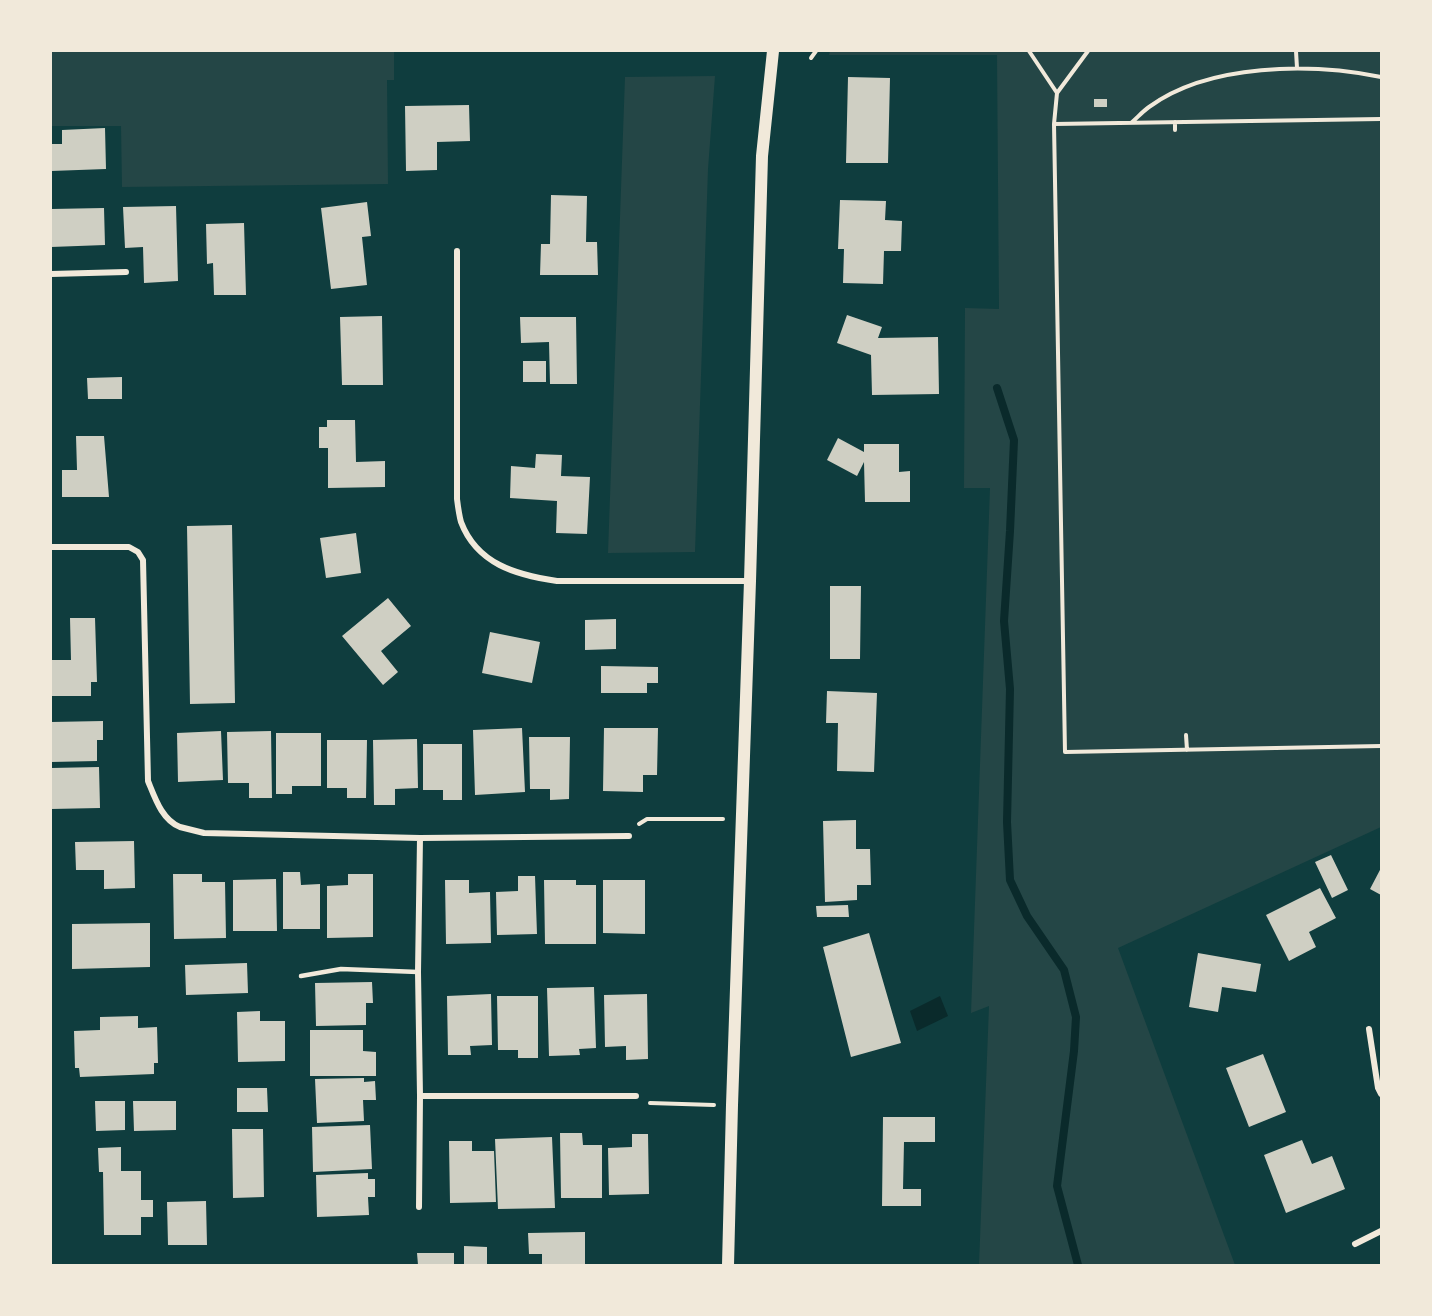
<!DOCTYPE html>
<html>
<head>
<meta charset="utf-8">
<style>
	body { margin:0 }
	#map { position:relative; width:1432px; height:1316px; overflow:hidden; background:#0f3d3e; font-family:Inter,sans-serif }
	canvas { display:block }
	.frame { position:absolute; inset:0; border:52px solid #f1e9da; pointer-events:none }
</style>
</head>
<body>
<div id="map">
<canvas width="1432" height="1316"></canvas>
<div class="frame"></div>
</div>
<script>
const ctx = document.querySelector('canvas').getContext('2d');
ctx.lineJoin = 'round';
function fillPath(path, color) {
  ctx.fillStyle = color;
  ctx.fill(path, 'evenodd');
}
function stroke(path, color, width, dash) {
  ctx.strokeStyle = color;
  ctx.lineWidth = width;
  ctx.lineCap = dash ? 'butt' : 'round';
  ctx.setLineDash(dash || []);
  ctx.stroke(path);
}
fillPath(new Path2D(`
	M51,51h343v29h-7l1,104 -266,3 -1,-61h-70z
	M830,51h551v776l-263,121 117,317h-256l10,-259 -18,7 19,-525h-26l1,-180 34,1 -2,-254h-168z
	M715,76l-7,93 -13,383 -87,1 17,-476z`), '#244646');
fillPath(new Path2D(`
	M940,996l8,20 -31,15 -7,-20z`), '#0a2a2b');
stroke(new Path2D(`
	M997,388l17,52 -4,91 -6,90 6,68 -3,133 3,58 17,36 37,54 12,47 -2,34 -17,135 21,79`), '#0a2a2b', 8);
fillPath(new Path2D(`
	M848,77l42,1 -2,85h-42z
	M1094,99h13v8h-13z
	M469,105l1,36 -33,1v28l-31,1 -1,-65z
	M105,128l1,41 -55,2v-27h11v-14z
	M551,195l36,1 -1,46h11l1,33h-58l1,-31h9z
	M840,200l46,1 -1,19 17,1 -1,30h-17l-1,33 -40,-1 1,-34h-6z
	M367,202l4,34 -9,1 5,48 -36,4 -10,-81z
	M176,206l2,75 -34,2 -1,-36 -18,1 -2,-41z
	M104,208l1,37 -54,2v-38z
	M244,223l2,72h-32l-1,-32 -6,1 -1,-40z
	M847,315l35,12 -4,11 60,-1 1,57 -67,1 -1,-40 -34,-12z
	M382,316l1,69h-41l-2,-68z
	M520,317h56l1,67h-27l-1,-42 -28,1z
	M523,361h23v21h-23z
	M122,377v22h-34l-1,-21z
	M327,420h28l1,42 29,-1v26l-57,1v-40h-9v-21h8z
	M76,436h28l5,61h-47v-27h15z
	M838,438l26,14v-8h35v28l11,-1v31h-45l-1,-40 -7,14 -30,-16z
	M536,454l26,1 -1,21 29,1 -3,57 -31,-1 1,-32 -47,-3 1,-32 24,2z
	M232,525l3,178 -45,1 -3,-178z
	M356,533l5,40 -35,5 -6,-40z
	M830,586h31l-1,73h-30z
	M388,598l23,28 -30,25 17,21 -15,13 -41,-49z
	M70,618h25l2,64h-6v14h-40v-36h20z
	M616,619v30l-31,1v-30z
	M490,632l50,10 -8,41 -50,-10z
	M601,666l57,1v16h-11v10h-46z
	M827,691l50,2 -3,79 -37,-1 1,-48h-12z
	M103,721v19h-6v21l-46,1v-40z
	M522,728l3,64 -50,3 -2,-65z
	M604,728h54l-1,47h-14v17l-40,-1z
	M221,731l2,49 -45,2 -1,-49z
	M271,731l1,67h-23v-15h-21l-1,-51z
	M276,733h45v53h-29v8h-16z
	M529,737h41l-1,62 -19,1v-11h-20z
	M417,739l1,49 -23,1v16h-21l-1,-65z
	M327,740h40l-1,58h-19v-10h-20z
	M423,744h39v56h-19v-10h-20z
	M99,767l1,41 -49,1v-41z
	M856,820v29h14l1,36h-14v15l-32,2 -2,-81z
	M134,841l1,47 -31,1v-19h-28l-1,-28z
	M1331,855l17,35 -16,8 -17,-36z
	M1381,868v27l-11,-6z
	M283,872h17l1,13 19,-1v45h-37z
	M173,874h29v8h23l1,56 -52,1z
	M348,874h25v63l-46,1v-52l21,-1z
	M518,876h17l2,58 -40,1 -1,-43 22,-1z
	M276,879l1,52h-44v-51z
	M445,880h24v13l21,-1 1,51 -45,1z
	M544,880h32v5h20v59h-51z
	M603,880h42v54l-42,-1z
	M1320,888l16,30 -27,14 7,15 -27,14 -23,-46z
	M848,905l1,12h-32l-1,-11z
	M150,923v44l-78,2v-45z
	M869,933l32,110 -50,14 -28,-110z
	M1198,953l63,11 -5,28 -34,-5 -4,25 -29,-5z
	M247,963l1,30 -62,2 -1,-30z
	M372,982l1,21h-7v22l-50,1 -1,-43z
	M594,987l2,61 -17,1 1,6 -31,1 -2,-68z
	M491,994l1,51 -22,1 1,9h-23l-1,-59z
	M647,994l1,65 -22,1v-14l-21,1 -1,-52z
	M497,996h41v62h-20v-8h-20z
	M260,1011v10h25v40l-47,1 -1,-50z
	M138,1016v12l19,-1 1,36h-4v11l-74,3 -1,-9h-4l-1,-37 26,-1v-13z
	M310,1030h53v21l13,1v24h-66z
	M1263,1054l23,58 -37,15 -23,-59z
	M364,1078v4l11,-1 1,19h-13l1,21 -47,2 -2,-44z
	M237,1088h30l1,24h-31z
	M95,1101h30v29l-29,1z
	M133,1101h43v29l-42,1z
	M883,1117h52v25h-31l-1,47h18v17h-39z
	M370,1125l2,44 -59,3 -1,-45z
	M232,1129h31l1,68 -31,1z
	M560,1133h22l1,12h19v53h-41z
	M632,1134h16l1,60 -40,1 -1,-47 24,-1z
	M552,1137l3,71 -57,1 -3,-70z
	M1302,1140l10,24 20,-8 13,33 -59,24 -22,-58z
	M449,1141h23v10h22l2,51 -46,1z
	M121,1147v24h20v29h12v17h-12v18h-37l-1,-63h-4l-1,-24z
	M368,1173v6h7v18h-7l1,18 -52,2 -1,-42z
	M206,1201l1,44h-39l-1,-43z
	M585,1232v33h-43v-11h-13l-1,-21z
	M464,1246l23,1v18h-23z
	M417,1253h37v12h-36z`), '#cfcfc3');
stroke(new Path2D(`
	M1029,51l28,42
	M1088,51l-31,42 -3,31 11,628 316,-6
	M1296,51l1,17
	M811,58l5,-7
	M1175,122v8
	M1131,123c6,-5 11,-11 18,-16 60,-44 162,-44 232,-30
	M1054,124l327,-5
	M1186,735l1,15
	M639,824l8,-5h76
	M650,1103l64,2`), '#f1e9da', 4);
stroke(new Path2D(`
	M301,976l40,-7 77,3`), '#f1e9da', 4.5);
stroke(new Path2D(`
	M457,251v248c1,8 2,16 4,23 16,42 55,53 96,59h193
	M51,274l75,-2
	M51,547h78l9,5 5,8 5,221c7,17 14,39 32,46 8,2 16,4 24,6l216,5 209,-2
	M1369,1029l9,59 3,6
	M420,1096h216
	M419,1207l1,-111 -2,-124 2,-134
	M1355,1244l26,-13`), '#f1e9da', 6);
stroke(new Path2D(`
	M728,1265l4,-160 18,-524 12,-425 11,-105`), '#f1e9da', 12);
</script>
</body>
</html>
